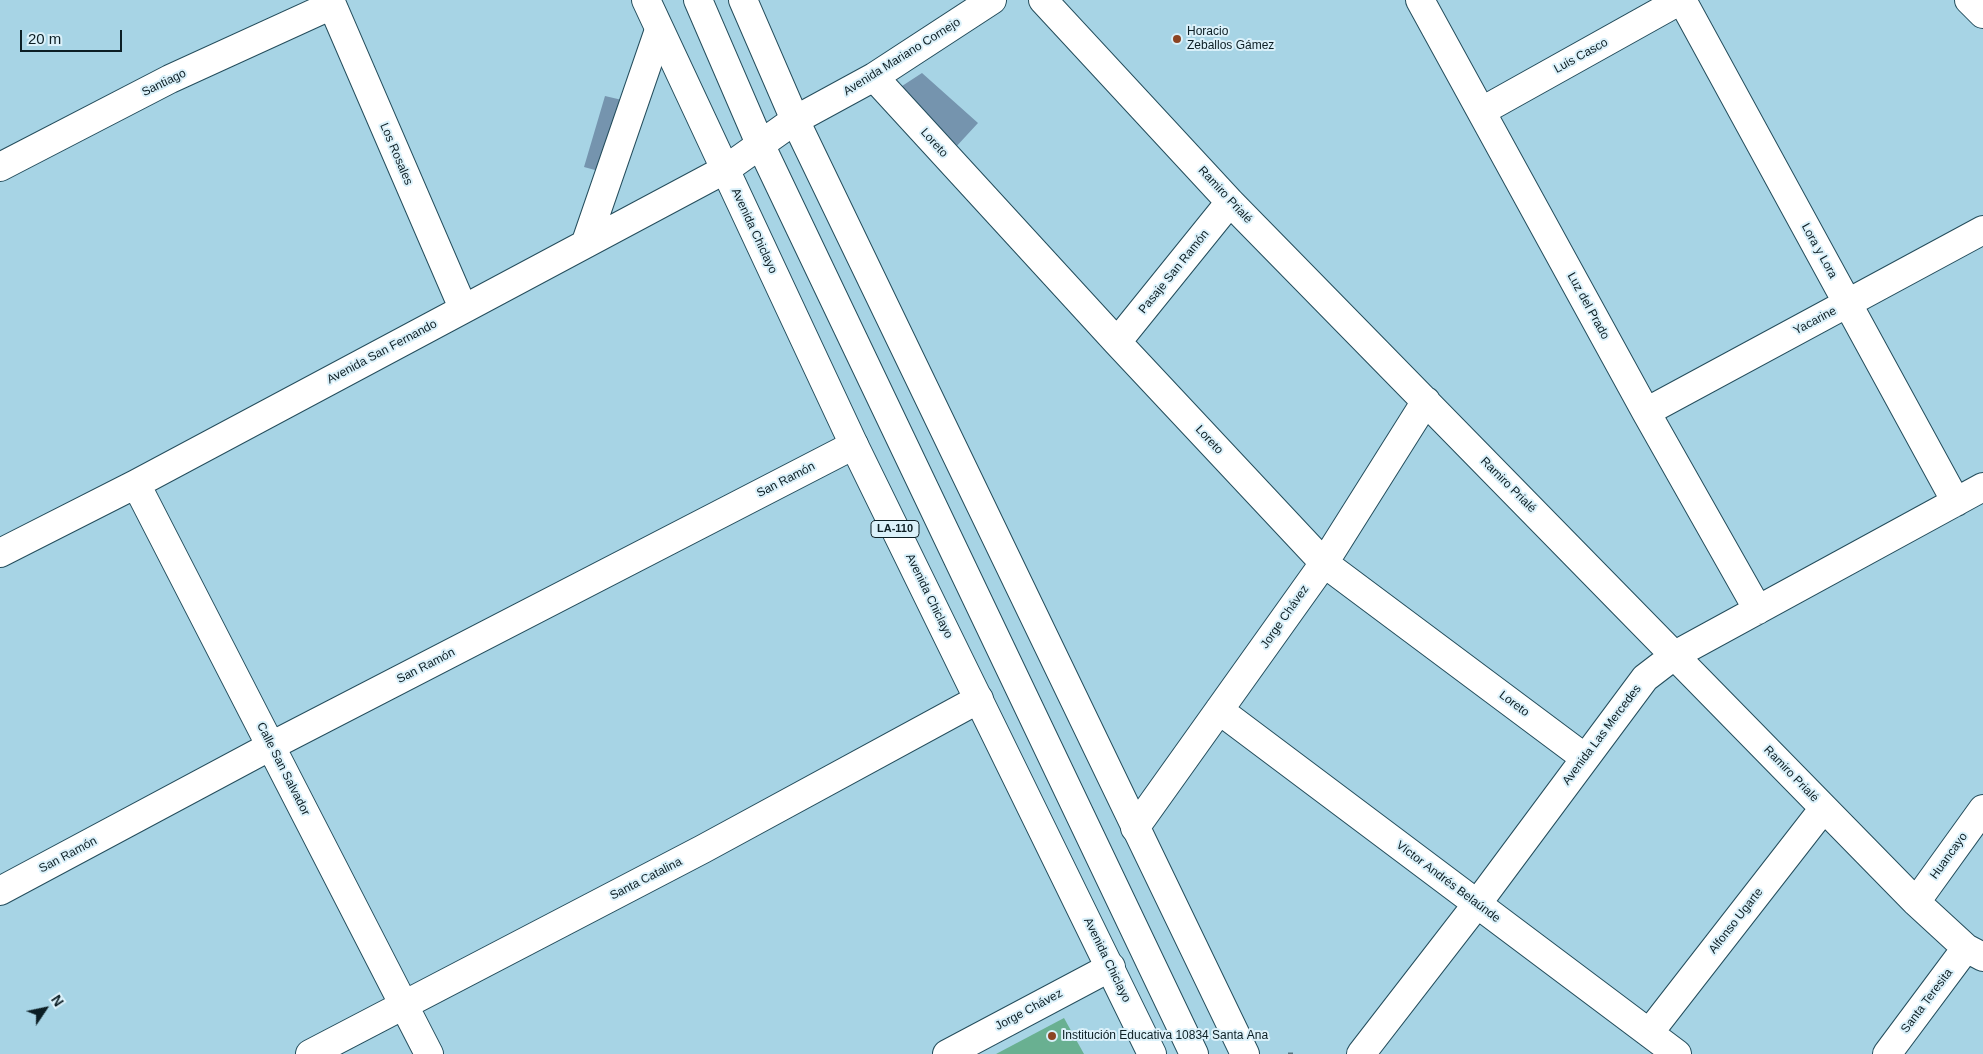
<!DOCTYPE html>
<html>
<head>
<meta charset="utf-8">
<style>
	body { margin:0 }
	#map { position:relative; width:1983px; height:1054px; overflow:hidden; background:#a7d4e5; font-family:Helvetica,sans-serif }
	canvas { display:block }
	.north { position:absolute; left:20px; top:984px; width:50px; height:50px; -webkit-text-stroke:4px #dbf1fa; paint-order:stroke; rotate:56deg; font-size:14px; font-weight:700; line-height:20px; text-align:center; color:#0c1e24 }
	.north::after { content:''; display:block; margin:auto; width:18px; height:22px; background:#0c1e24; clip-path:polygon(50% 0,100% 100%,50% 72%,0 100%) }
	.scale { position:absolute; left:20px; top:30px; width:102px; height:22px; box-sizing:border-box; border:2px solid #0c1e24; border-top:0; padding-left:6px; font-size:15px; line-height:18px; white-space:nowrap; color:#0c1e24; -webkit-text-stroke:4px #dbf1fa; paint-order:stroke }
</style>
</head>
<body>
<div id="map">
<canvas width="1983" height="1054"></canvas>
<div class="north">N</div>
<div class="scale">20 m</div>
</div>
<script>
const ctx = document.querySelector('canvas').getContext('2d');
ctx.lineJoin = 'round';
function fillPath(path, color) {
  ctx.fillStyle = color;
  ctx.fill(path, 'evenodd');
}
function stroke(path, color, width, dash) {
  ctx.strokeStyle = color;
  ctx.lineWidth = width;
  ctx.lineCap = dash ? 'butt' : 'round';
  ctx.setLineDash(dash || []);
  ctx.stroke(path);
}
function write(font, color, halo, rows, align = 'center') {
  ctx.font = font + ' Helvetica,sans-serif';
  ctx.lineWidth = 4;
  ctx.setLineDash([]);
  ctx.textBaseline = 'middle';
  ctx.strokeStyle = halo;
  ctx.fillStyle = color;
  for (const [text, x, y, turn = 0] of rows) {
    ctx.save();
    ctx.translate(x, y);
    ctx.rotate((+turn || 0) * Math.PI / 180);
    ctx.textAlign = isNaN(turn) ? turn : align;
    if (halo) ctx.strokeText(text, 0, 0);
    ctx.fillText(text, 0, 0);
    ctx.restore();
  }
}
fillPath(new Path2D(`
	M1064,1018l20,36h-88z`), '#69b091');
fillPath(new Path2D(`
	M922,73l56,50 -24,26 -55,-61z
	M605,96l34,8 -22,72 -33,-9z`), '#7594ae');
const minor = new Path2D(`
	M330,0l133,308
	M698,0l63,146 433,908
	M1043,0l187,202 686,700 50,46 17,9
	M1420,0l226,412 112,198
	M1682,0l274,502
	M1969,0l14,14
	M874,77l243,265 207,221 261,195
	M1482,111l199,-111
	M0,167l170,-88 162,-74
	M586,242l73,-212
	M1117,342l113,-140
	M1646,412l337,-182
	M136,484l293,570
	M0,553l136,-69 590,-315 69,-49 79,-43 118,-77
	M1219,710l458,344
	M1135,828l189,-265 102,-162
	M0,891l271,-145 583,-301
	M1916,902l67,-93
	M1649,1033l175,-225
	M310,1054l393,-205 276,-150
	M947,1054l164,-87
	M1361,1054l116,-150 168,-226 30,-23 308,-168
	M1887,1054l79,-106`);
const major = new Path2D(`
	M646,0l208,445 298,609
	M743,0l52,120 450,934`);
stroke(minor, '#244d5c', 30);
stroke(major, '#244d5c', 30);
stroke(new Path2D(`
	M1288,1054h5`), '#55747f', 3, [5, 2.5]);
stroke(minor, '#fff', 28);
stroke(major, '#fff', 28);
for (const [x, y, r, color] of [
	[1177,39,5,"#8c4423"],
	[1052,1036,5,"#8c4423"]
]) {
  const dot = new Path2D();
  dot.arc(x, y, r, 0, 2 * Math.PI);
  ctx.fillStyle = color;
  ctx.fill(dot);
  stroke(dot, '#dbf1fa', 2);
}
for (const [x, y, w] of [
	[895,529,48]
]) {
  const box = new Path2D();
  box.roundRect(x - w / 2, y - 8.5, w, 17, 4);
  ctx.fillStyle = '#dbf1fa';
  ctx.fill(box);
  stroke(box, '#0c1e24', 1);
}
write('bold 11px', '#0c1e24', null, [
	["LA-110",895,529]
]);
write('12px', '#0c1e24', '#dbf1fa', [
	["Horacio",1187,32],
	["Zeballos Gámez",1187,46],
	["Institución Educativa 10834 Santa Ana",1062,1036]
], 'left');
write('12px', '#0c1e24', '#dbf1fa', [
	["Luis Casco",1581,56,-29],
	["Avenida Mariano Cornejo",902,57,-32],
	["Santiago",164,83,-26],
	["Loreto",934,143,48],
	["Los Rosales",396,154,67],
	["Ramiro Prialé",1225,195,47],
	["Avenida Chiclayo",754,231,65],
	["Lora y Lora",1819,251,61],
	["Pasaje San Ramón",1174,272,-51],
	["Luz del Prado",1588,306,61],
	["Yacarine",1815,321,-28],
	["Avenida San Fernando",382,352,-28],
	["Loreto",1209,440,47],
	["San Ramón",786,480,-27],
	["Ramiro Prialé",1508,485,45],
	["Avenida Chiclayo",929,596,64],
	["Jorge Chávez",1285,617,-55],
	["San Ramón",426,666,-27],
	["Loreto",1514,704,37],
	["Avenida Las Mercedes",1602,735,-53],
	["Calle San Salvador",283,769,63],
	["Ramiro Prialé",1791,774,46],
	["San Ramón",68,855,-28],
	["Huancayo",1949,856,-54],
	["Santa Catalina",646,879,-27],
	["Víctor Andrés Belaúnde",1448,882,37],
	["Alfonso Ugarte",1736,921,-52],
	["Avenida Chiclayo",1107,960,64],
	["Santa Teresita",1927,1001,-53],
	["Jorge Chávez",1029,1010,-28]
]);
</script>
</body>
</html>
